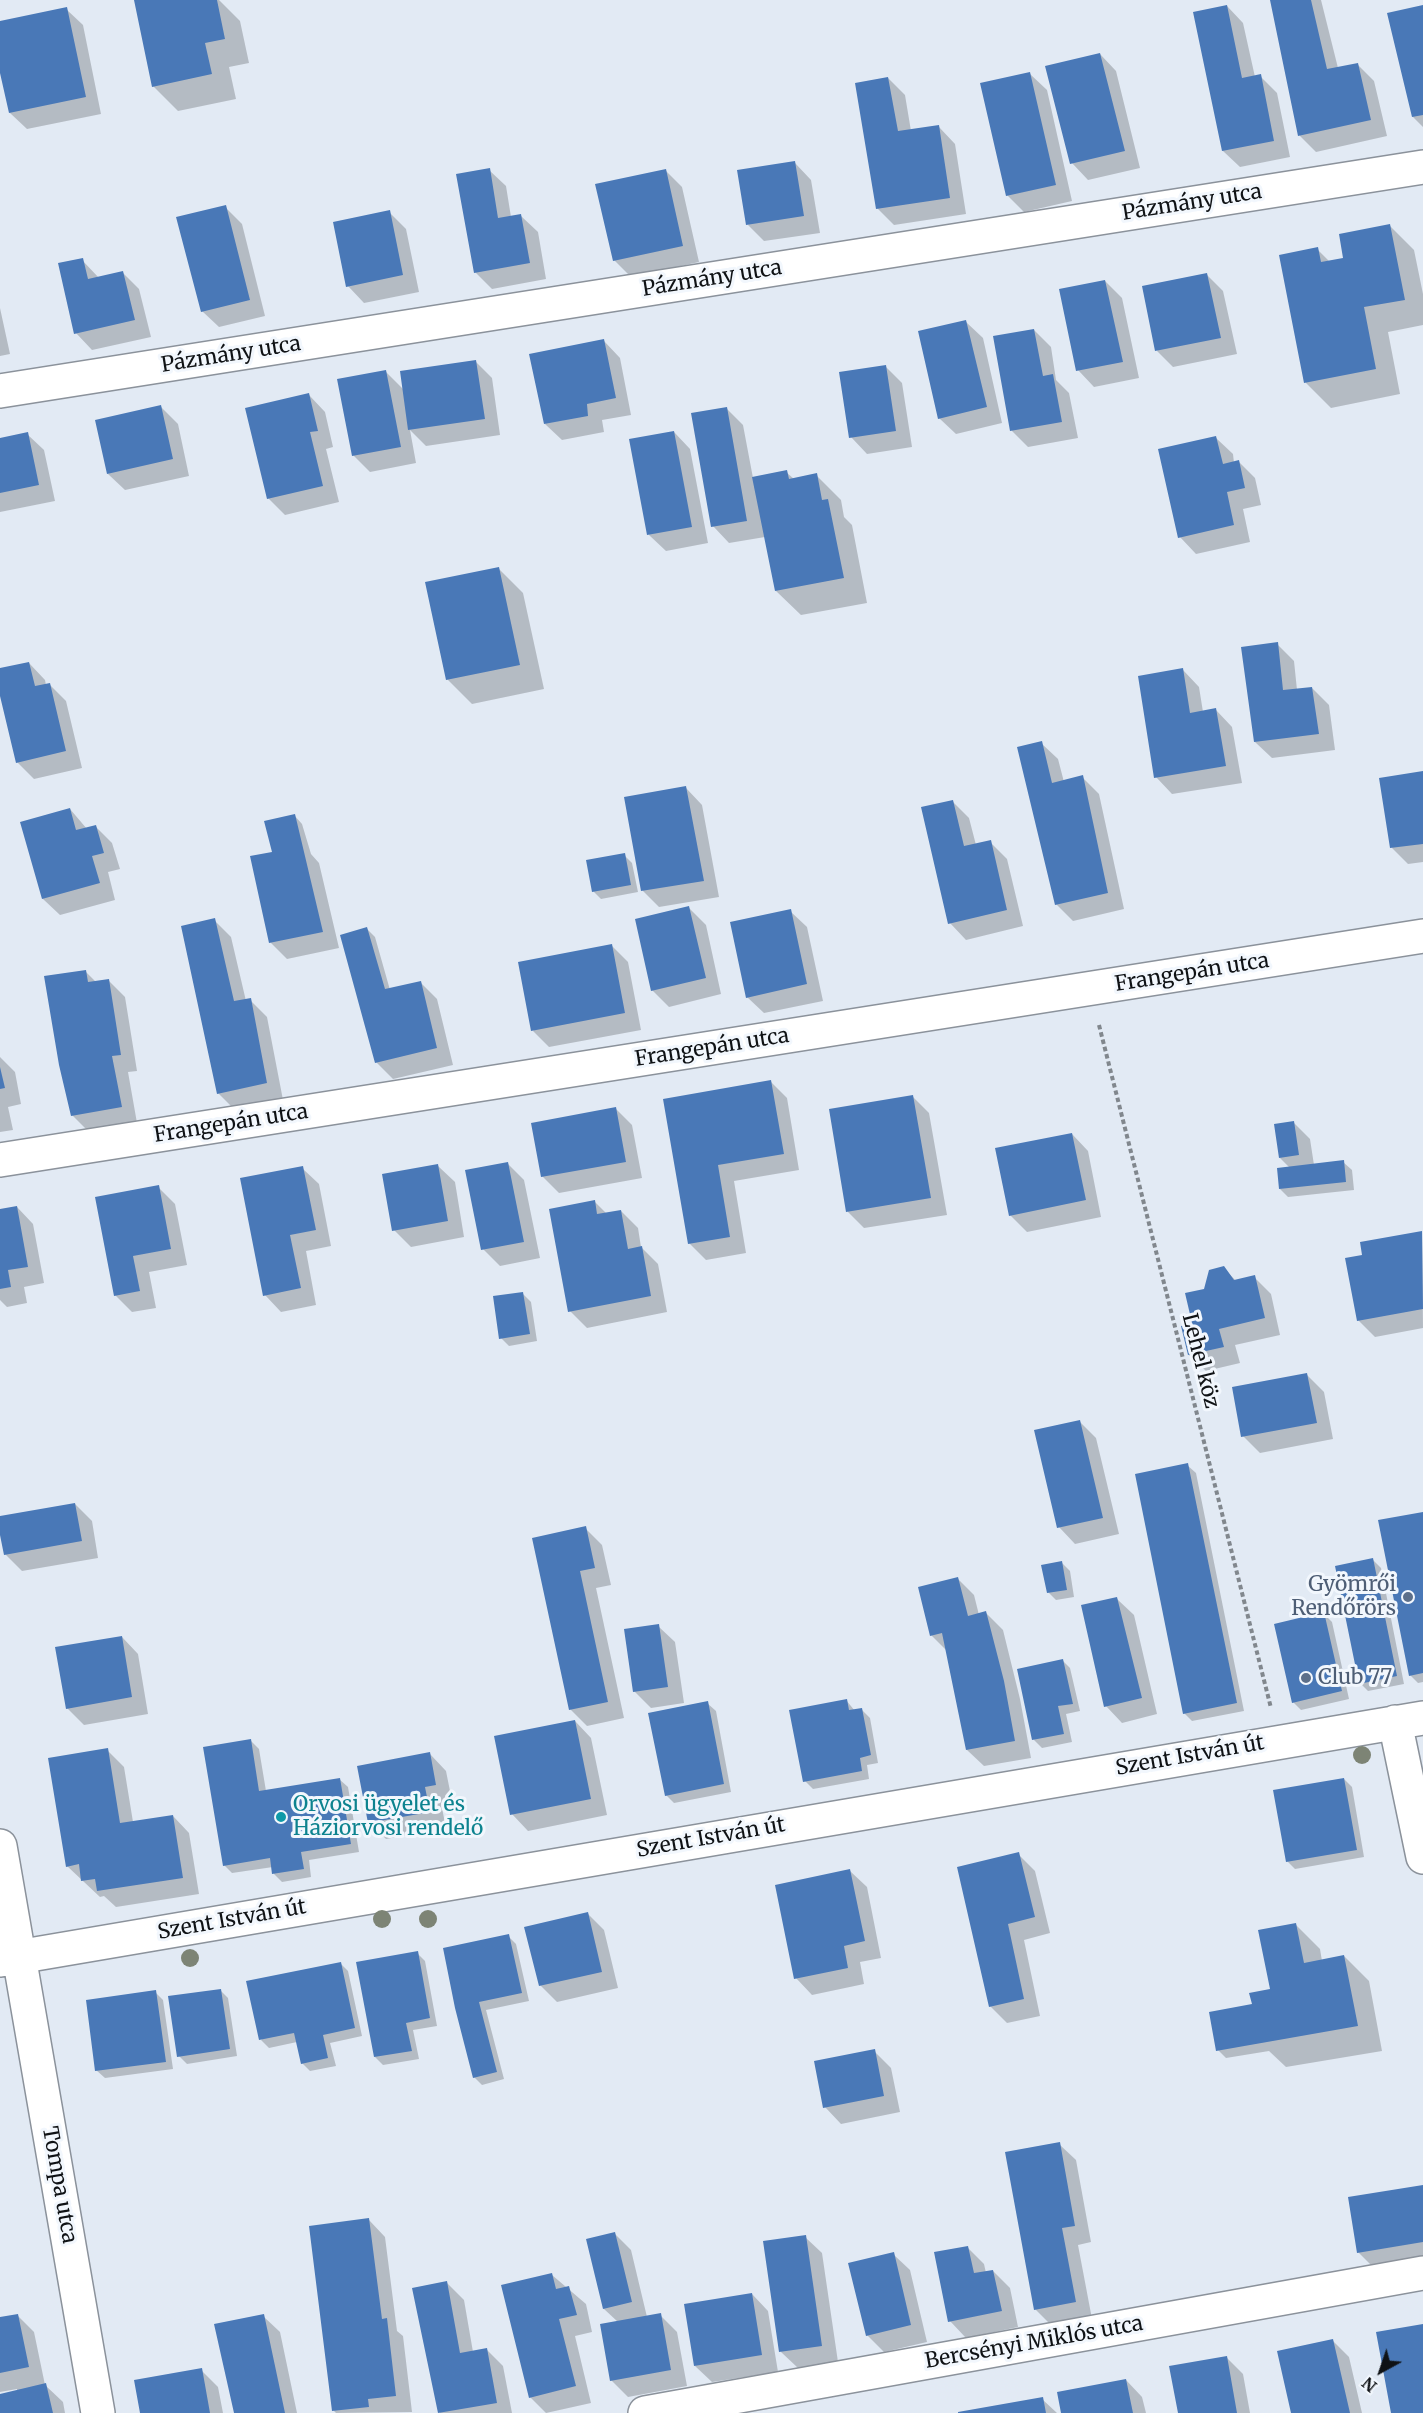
<!DOCTYPE html>
<html>
<head>
<meta charset="utf-8">
<style>
	body { margin:0 }
	#map { position:relative; width:1423px; height:2413px; overflow:hidden; background:#e2eaf4; font-family:Merriweather,serif }
	canvas { display:block }
	.north { position:absolute; left:1351px; top:2341px; width:60px; height:60px; -webkit-text-stroke:4px #f2f7fd; paint-order:stroke; rotate:220deg; font-size:16px; font-weight:700; line-height:24px; text-align:center; color:#0f1215 }
	.north::after { content:''; display:block; margin:auto; width:21px; height:27px; background:#0f1215; clip-path:polygon(50% 0,100% 100%,50% 72%,0 100%) }
</style>
</head>
<body>
<div id="map">
<canvas width="1423" height="2413"></canvas>
<div class="north">N</div>
</div>
<script>
const ctx = document.querySelector('canvas').getContext('2d');
ctx.lineJoin = 'round';
function fillPath(path, color) {
  ctx.fillStyle = color;
  ctx.fill(path, 'evenodd');
}
function stroke(path, color, width, dash) {
  ctx.strokeStyle = color;
  ctx.lineWidth = width;
  ctx.lineCap = dash ? 'butt' : 'round';
  ctx.setLineDash(dash || []);
  ctx.stroke(path);
}
function write(font, color, halo, rows, align = 'center') {
  ctx.font = font + ' Merriweather,serif';
  ctx.lineWidth = 6;
  ctx.setLineDash([]);
  ctx.textBaseline = 'middle';
  ctx.strokeStyle = halo;
  ctx.fillStyle = color;
  for (const [text, x, y, turn = 0] of rows) {
    ctx.save();
    ctx.translate(x, y);
    ctx.rotate((+turn || 0) * Math.PI / 180);
    ctx.textAlign = isNaN(turn) ? turn : align;
    if (halo) ctx.strokeText(text, 0, 0);
    ctx.fillText(text, 0, 0);
    ctx.restore();
  }
}
fillPath(new Path2D(`
	M135,0h84l21,21 9,42 -20,4 7,32 -58,12 -25,-25z
	M1271,0h50l17,68 20,-3 16,16 13,55 -71,16 -16,-16z
	M1227,6l16,17 12,54 5,-1 17,17 13,64 -50,10 -17,-16z
	M1423,6v121l-10,-10z
	M66,9l17,16 18,89 -74,15 -17,-16 -10,-47v-43z
	M1100,54l16,17 24,97 -52,12 -16,-17z
	M1030,74l17,16 25,111 -48,11 -17,-17z
	M888,78l17,17 6,36 28,-4 16,17 11,70 -72,11 -17,-17z
	M795,163l16,17 9,53 -56,8 -16,-16z
	M489,170l17,16 5,31 10,-1 17,16 8,47 -54,10 -17,-17z
	M665,170l17,17 17,75 -68,15 -17,-17z
	M225,207l17,17 23,92 -46,11 -17,-16z
	M389,212l17,17 13,63 -55,11 -16,-17z
	M1390,226l24,24 9,44v31l-35,7 12,62 -69,14 -25,-25 -25,-127 36,-7 13,13 15,-3z
	M82,260l17,18 24,-5 16,16 12,48 -59,13 -16,-17z
	M1206,274l17,17 14,63 -64,13 -16,-16z
	M1105,281l17,17 17,80 -45,9 -16,-17z
	M0,308l10,46 -10,2z
	M966,322l17,16 19,85 -46,11 -17,-16z
	M1034,330l17,17 5,33 13,13 9,45 -50,9 -16,-16z
	M604,341l16,17 11,57 -29,5 2,12 -42,8 -17,-16z
	M475,361l17,17 8,57 -74,11 -16,-16 6,33 -46,9 -17,-17 33,-83 18,18z
	M885,366l17,17 10,64 -45,7 -16,-17z
	M309,395l16,17 8,35 -7,2 13,53 -54,13 -17,-17z
	M161,407l17,17 11,52 -64,14 -17,-16z
	M726,408l17,17 10,53 33,-6 8,7 22,-4 25,25 3,17 8,8 15,78 -66,12 -25,-24 -11,-54 -36,6 -16,-17z
	M674,432l16,17 18,94 -42,8 -17,-16z
	M27,434l17,16 11,51 -55,11v-73z
	M1216,438l17,16 1,9 5,-1 16,16 6,27 -18,4 7,33 -54,12 -16,-17z
	M499,569l24,24 21,96 -72,15 -25,-25z
	M1277,644l17,17 3,29 15,-2 17,17 6,45 -63,8 -17,-16z
	M29,663l16,17 1,5 3,-1 17,17 16,67 -48,11 -17,-17 -17,-72v-20z
	M1183,670l16,17 4,25 13,-2 16,17 10,56 -70,11 -16,-17z
	M1041,743l17,16 6,23 18,-5 17,17 25,115 -51,12 -17,-17z
	M1423,773v89l-15,2 -16,-16z
	M686,788l16,17 17,92 -60,10 -16,-16 -17,-93z
	M953,802l16,16 7,27 14,-3 17,17 16,67 -57,14 -16,-17z
	M70,809l17,20 9,-2 16,16 8,26 -12,3 7,28 -55,15 -17,-16z
	M294,815l8,9 9,30 8,9 20,85 -52,11 -17,-17 3,-89z
	M624,855l8,8 6,29 -37,7 -8,-8z
	M689,908l17,17 15,69 -52,13 -17,-17z
	M790,911l17,16 16,74 -59,12 -17,-16z
	M214,920l17,17 15,64 4,-1 17,17 16,83 -48,10 -17,-17z
	M367,929l8,8 15,53 31,-7 16,16 16,66 -60,14 -17,-17z
	M612,946l16,16 13,68 -92,17 -16,-16z
	M85,971l11,11 12,-2 17,17 12,74 -9,1 9,51 -48,9 -17,-17z
	M0,1057l15,15 6,32 -13,3 5,23 -13,2z
	M771,1082l16,16 12,72 -65,11 12,72 -40,7 -17,-17 -25,-143z
	M913,1097l16,16 18,102 -83,13 -16,-16 -18,-102z
	M616,1109l16,16 10,53 -83,15 -17,-17z
	M1294,1123l16,16 4,26 29,-3 9,8 2,20 -66,7 -8,-8 10,-21 -10,-10z
	M1072,1134l16,17 13,66 -74,15 -17,-17z
	M508,1164l16,16 16,78 -40,8 -17,-17z
	M438,1166l17,16 9,55 -53,10 -17,-17z
	M302,1168l17,16 12,62 -25,5 10,54 -35,7 -16,-17z
	M158,1187l17,17 12,61 -38,7 7,36 -24,4 -17,-17z
	M594,1201l13,13 14,-3 17,17 3,19 17,17 9,48 -80,16 -17,-17z
	M17,1207l16,17 11,59 -20,4 3,16 -20,4 -7,-7v-89z
	M1422,1233l1,95 -48,9 -17,-17 6,-64z
	M1224,1268l12,13 18,-4 17,17 9,41 -45,10 5,18 -34,8 -17,-16 5,-31 11,-34z
	M523,1294l8,8 6,39 -28,5 -8,-8z
	M1307,1375l17,17 9,47 -73,14 -17,-17z
	M1079,1421l17,17 23,96 -44,10 -16,-17z
	M1187,1465l9,8 48,238 -52,10 -8,-8z
	M75,1504l17,17 6,37 -76,13 -17,-17 -5,-36z
	M1423,1513v169l-5,1 -8,-8z
	M585,1528l17,17 9,40 -15,3 28,130 -37,8 -17,-17 -37,-170z
	M1373,1560l8,8 23,116 -36,7 -8,-8z
	M1062,1563l8,8 4,26 -18,3 -8,-8z
	M957,1578l17,17 5,20 7,-2 17,17 17,69 11,59 -47,8 -17,-16 -20,-99 -16,-16z
	M1117,1599l17,16 23,99 -35,9 -16,-17z
	M1324,1614l8,8 17,77 -48,11 -8,-8z
	M658,1626l17,16 9,61 -33,5 -17,-17z
	M122,1637l16,17 10,60 -64,11 -17,-17z
	M1062,1660l8,8 10,43 -14,3 6,28 -30,6 -8,-8z
	M846,1700l9,11 6,-2 9,9 8,45 -11,2 2,14 -56,10 -8,-8z
	M707,1703l9,8 15,81 -57,11 -8,-8z
	M575,1721l16,17 16,77 -79,16 -16,-17z
	M251,1741l8,8 7,42 73,-12 9,8 11,65 -50,8 2,17 -29,5 -8,-8 -1,-7 -41,6 -8,-8z
	M107,1750l17,17 9,55 40,-6 16,17 10,61 -83,13 -12,-11 -4,1 -33,-31z
	M430,1754l16,17 6,30 -11,2 5,25 -60,11 -17,-17z
	M1344,1779l8,8 12,70 -69,12 -8,-8z
	M1018,1854l17,17 15,62 -26,7 16,76 -33,7 -17,-17z
	M850,1871l17,16 14,71 -21,4 4,22 -52,11 -16,-17z
	M588,1914l16,16 14,58 -61,14 -17,-17z
	M1295,1924l25,25 2,12 22,-5 25,25 13,70 -96,16 -17,-16 -43,7 -8,-8 35,-45 19,-15z
	M508,1936l8,8 13,57 -43,9 18,69 -22,6 -8,-8 -17,-69z
	M417,1953l8,8 12,65 -24,4 6,29 -36,6 -8,-8z
	M340,1963l8,8 14,65 -32,7 6,23 -26,5 -8,-8 -5,-21 -28,6 -8,-8z
	M220,1990l8,8 9,58 -50,8 -8,-8z
	M155,1992l8,8 10,69 -68,9 -9,-8z
	M874,2051l17,17 9,44 -59,12 -16,-17z
	M1059,2144l17,16 15,82 -13,3 14,74 -40,7 -17,-17z
	M1423,2187v74l-48,8 -17,-17z
	M369,2220l16,17 12,94 6,5 9,76 -76,1 -2,-2z
	M614,2233l17,17 16,67 13,-2 17,17 10,54 -59,11 -17,-17 7,-58 -14,-13z
	M805,2237l17,16 16,109 -40,6 -17,-16z
	M967,2247l17,17 2,9 7,-2 17,17 8,39 -52,11 -16,-17z
	M893,2254l17,16 17,72 -43,10 -17,-17z
	M552,2275l34,29 6,28 -17,4 16,67 -45,10 -16,-16z
	M447,2283l17,17 9,52 14,-2 16,16 9,47h-72l-26,-124z
	M752,2294l16,17 10,61 -66,10 -17,-16z
	M17,2315l17,17 11,53 18,17 2,11h-65v-18l17,-4v-2l-17,3v-73z
	M263,2316l17,16 17,81h-62z
	M1332,2340l17,17 13,56h-70z
	M1226,2357l17,17 7,39h-71z
	M201,2370l17,17 5,26h-82z
	M1126,2380l16,17 4,16h-83z
	M1042,2399l15,14h-95z`), '#0003');
fillPath(new Path2D(`
	M134,0h83l8,39 -20,4 7,31 -60,13z
	M1270,0h41l16,69 31,-6 13,57 -73,16z
	M1227,5l15,73 19,-4 13,67 -52,10 -29,-139z
	M1423,5v110l-11,2 -25,-104z
	M67,7l19,90 -77,16 -9,-40v-52z
	M1100,53l25,98 -55,13 -25,-98z
	M1030,72l26,113 -50,11 -26,-113z
	M888,77l10,54 41,-6 11,73 -74,11 -21,-126z
	M795,161l9,55 -58,9 -9,-55z
	M490,168l8,50 23,-4 9,49 -56,10 -18,-99z
	M666,169l17,77 -70,15 -18,-77z
	M226,205l24,95 -49,12 -25,-95z
	M390,210l13,65 -57,12 -13,-65z
	M1390,224l15,76 -41,7 12,62 -72,14 -25,-128 39,-8 3,15 22,-4 -4,-24z
	M83,258l5,21 35,-8 12,49 -61,14 -16,-71z
	M1207,273l14,65 -66,13 -13,-65z
	M1105,280l18,82 -47,9 -17,-82z
	M966,320l21,87 -49,12 -20,-88z
	M1034,329l9,47 10,-2 9,48 -52,9 -17,-95z
	M604,339l12,59 -29,6 1,12 -44,8 -15,-70z
	M476,360l9,59 -77,11 -8,-59z
	M886,365l10,66 -47,7 -10,-66z
	M386,370l15,77 -49,9 -15,-77z
	M309,393l9,38 -8,1 13,54 -56,13 -22,-91z
	M161,405l12,54 -66,15 -12,-54z
	M727,407l20,114 -36,6 -20,-114z
	M674,431l18,96 -45,8 -18,-96z
	M28,432l11,53 -39,8v-55z
	M1216,436l7,28 16,-4 6,28 -18,4 7,33 -56,13 -20,-89z
	M787,470l2,9 28,-6 5,27 6,-1 16,79 -69,13 -23,-114z
	M499,567l21,98 -74,15 -21,-98z
	M1278,642l5,48 29,-3 7,47 -65,8 -13,-95z
	M29,662l6,24 15,-3 16,68 -50,12 -16,-67v-28z
	M1183,668l7,45 26,-5 10,58 -72,12 -16,-102z
	M1042,741l10,42 31,-8 25,118 -53,12 -38,-158z
	M1423,771v73l-33,4 -11,-70z
	M686,786l18,95 -63,10 -17,-94z
	M953,800l11,46 27,-6 16,70 -59,14 -27,-117z
	M70,808l6,22 20,-5 8,28 -12,3 8,27 -58,16 -22,-77z
	M295,814l28,118 -54,11 -19,-87 22,-4 -8,-31z
	M625,853l6,32 -39,7 -6,-32z
	M689,906l17,72 -55,13 -16,-72z
	M791,909l16,75 -61,14 -16,-76z
	M215,918l19,83 17,-3 16,85 -50,11 -36,-168z
	M367,927l18,62 36,-8 16,67 -62,15 -35,-128z
	M612,944l13,69 -94,18 -13,-69z
	M86,970l2,12 21,-3 12,76 -9,1 10,51 -51,9 -12,-51 -15,-89z
	M0,1067l5,21 -5,1z
	M771,1080l13,74 -66,11 12,72 -42,7 -25,-145z
	M913,1095l18,103 -85,14 -17,-103z
	M616,1107l10,55 -85,15 -10,-54z
	M1294,1121l5,34 -20,3 -5,-34z
	M1072,1133l14,67 -77,16 -14,-68z
	M1344,1160l2,22 -67,7 -2,-21z
	M508,1162l16,80 -43,8 -16,-80z
	M438,1164l10,57 -56,10 -10,-57z
	M303,1166l13,64 -26,5 11,53 -38,8 -23,-118z
	M159,1185l12,64 -38,7 7,35 -26,5 -19,-99z
	M595,1200l2,14 24,-4 7,39 14,-3 9,50 -83,16 -19,-103z
	M17,1206l11,61 -20,3 3,17 -11,2v-80z
	M1422,1231l1,78 -66,12 -12,-63 17,-3 -2,-13z
	M1224,1266l10,14 21,-5 10,43 -46,11 5,18 -36,8 -7,-29 11,-3 -7,-30 19,-4 5,-19z
	M523,1292l7,42 -31,5 -6,-43z
	M1307,1373l10,50 -76,14 -9,-50z
	M1080,1420l23,98 -46,10 -23,-98z
	M1188,1463l49,240 -54,11 -48,-240z
	M75,1503l7,38 -78,14 -4,-20v-19z
	M1423,1512v161l-14,3 -31,-156z
	M586,1526l9,42 -15,3 28,131 -39,8 -37,-172z
	M1373,1558l24,118 -38,8 -24,-118z
	M1062,1561l5,29 -20,3 -6,-28z
	M958,1577l10,39 18,-5 18,70 11,60 -49,9 -24,-117 -12,3 -12,-49z
	M1117,1597l25,101 -38,9 -23,-102z
	M1324,1612l18,79 -50,12 -18,-79z
	M659,1624l9,63 -35,5 -9,-63z
	M122,1636l10,61 -66,12 -11,-62z
	M1063,1659l10,45 -15,2 6,28 -32,6 -15,-71z
	M847,1699l2,11 13,-2 9,47 -11,3 2,13 -59,11 -14,-72z
	M708,1701l16,83 -59,12 -17,-83z
	M575,1720l16,79 -81,16 -16,-79z
	M251,1739l8,52 81,-13 11,66 -50,8 3,17 -32,5 -2,-16 -47,8 -20,-119z
	M108,1748l12,75 53,-8 10,63 -86,13 -2,-12 -14,2 -2,-17 -13,3 -18,-109z
	M430,1752l6,33 -11,2 5,25 -62,11 -11,-57z
	M1344,1778l13,72 -71,12 -13,-72z
	M1019,1852l16,65 -27,7 16,75 -35,8 -32,-140z
	M850,1869l15,72 -21,5 4,22 -54,11 -19,-94z
	M588,1912l14,60 -63,14 -15,-59z
	M1296,1923l8,40 40,-8 14,71 -142,25 -7,-39 43,-8 -3,-11 21,-4 -12,-59z
	M509,1934l13,59 -43,9 18,70 -24,6 -18,-70 -12,-60z
	M418,1951l12,67 -24,5 6,28 -38,6 -18,-95z
	M341,1962l14,66 -32,7 5,23 -27,6 -7,-31 -35,7 -13,-59z
	M221,1989l9,60 -53,8 -9,-61z
	M156,1990l10,72 -71,9 -9,-71z
	M875,2049l9,47 -61,12 -9,-47z
	M1060,2142l15,84 -13,2 14,74 -42,8 -29,-158z
	M1423,2185v57l-66,11 -9,-56z
	M369,2218l13,101 5,-1 9,78 -28,3 1,8 -37,4 -23,-185z
	M615,2232l17,70 -29,7 -17,-70z
	M806,2235l16,111 -43,6 -16,-111z
	M968,2246l6,27 19,-3 9,41 -54,11 -14,-70z
	M894,2252l17,73 -45,11 -18,-73z
	M552,2273l4,16 13,-3 8,29 -18,4 17,67 -47,12 -28,-113z
	M447,2281l13,72 27,-5 10,55 -59,10 -26,-125z
	M752,2293l10,62 -68,11 -10,-62z
	M661,2313l10,57 -61,11 -10,-57z
	M18,2314l11,53 -29,6v-56z
	M264,2314l21,99h-51l-20,-89z
	M1423,2324v89h-32l-15,-81z
	M1333,2339l17,74h-59l-14,-62z
	M1227,2356l10,57h-59l-9,-47z
	M202,2368l8,45h-70l-6,-33z
	M1126,2379l7,34h-72l-4,-21z
	M46,2383l7,30h-53v-19z
	M1043,2397l3,16h-88v-1z`), '#4978b7');
const minor = new Path2D(`
	M0,391l1423,-224
	M0,1160l1423,-224
	M1395,1722l28,135
	M0,1846l98,567
	M0,1960l1423,-242
	M645,2413l778,-140`);
stroke(minor, '#8b929b', 36);
stroke(new Path2D(`
	M1099,1025l172,683`), '#81878d', 4, [4.5, 3]);
stroke(minor, '#fff', 33);
ctx.fillStyle = '#7d8475';
for (const [x, y] of [
	[1362,1755],
	[382,1919],
	[428,1919],
	[190,1958]
]) {
  ctx.beginPath();
  ctx.arc(x, y, 9, 0, 2 * Math.PI);
  ctx.fill();
}
for (const [x, y, r, color] of [
	[1408,1597,6,"#5c6f8a"],
	[1306,1678,6,"#5c6f8a"],
	[281,1817,6,"#0f9aa8"]
]) {
  const dot = new Path2D();
  dot.arc(x, y, r, 0, 2 * Math.PI);
  ctx.fillStyle = color;
  ctx.fill(dot);
  stroke(dot, '#f2f7fd', 2);
}
write('21px', '#0f1215', '#f2f7fd', [
	["Pázmány utca",1192,203,-9],
	["Pázmány utca",712,279,-9],
	["Pázmány utca",231,355,-9],
	["Frangepán utca",1192,973,-9],
	["Frangepán utca",712,1048,-9],
	["Frangepán utca",231,1124,-9],
	["Lehel köz",1200,1361,76],
	["Szent István út",1190,1756,-10],
	["Szent István út",711,1838,-10],
	["Szent István út",232,1920,-10],
	["Tompa utca",59,2185,80],
	["Bercsényi Miklós utca",1034,2343,-10]
]);
write('21px', '#4e5e75', '#f2f7fd', [
	["Gyömrői",1396,1585],
	["Rendőrörs",1396,1609],
	["Club 77",1318,1678,"left"]
], 'right');
write('21px', '#0d838f', '#f2f7fd', [
	["Orvosi ügyelet és",293,1805],
	["Háziorvosi rendelő",293,1829]
], 'left');
</script>
</body>
</html>
